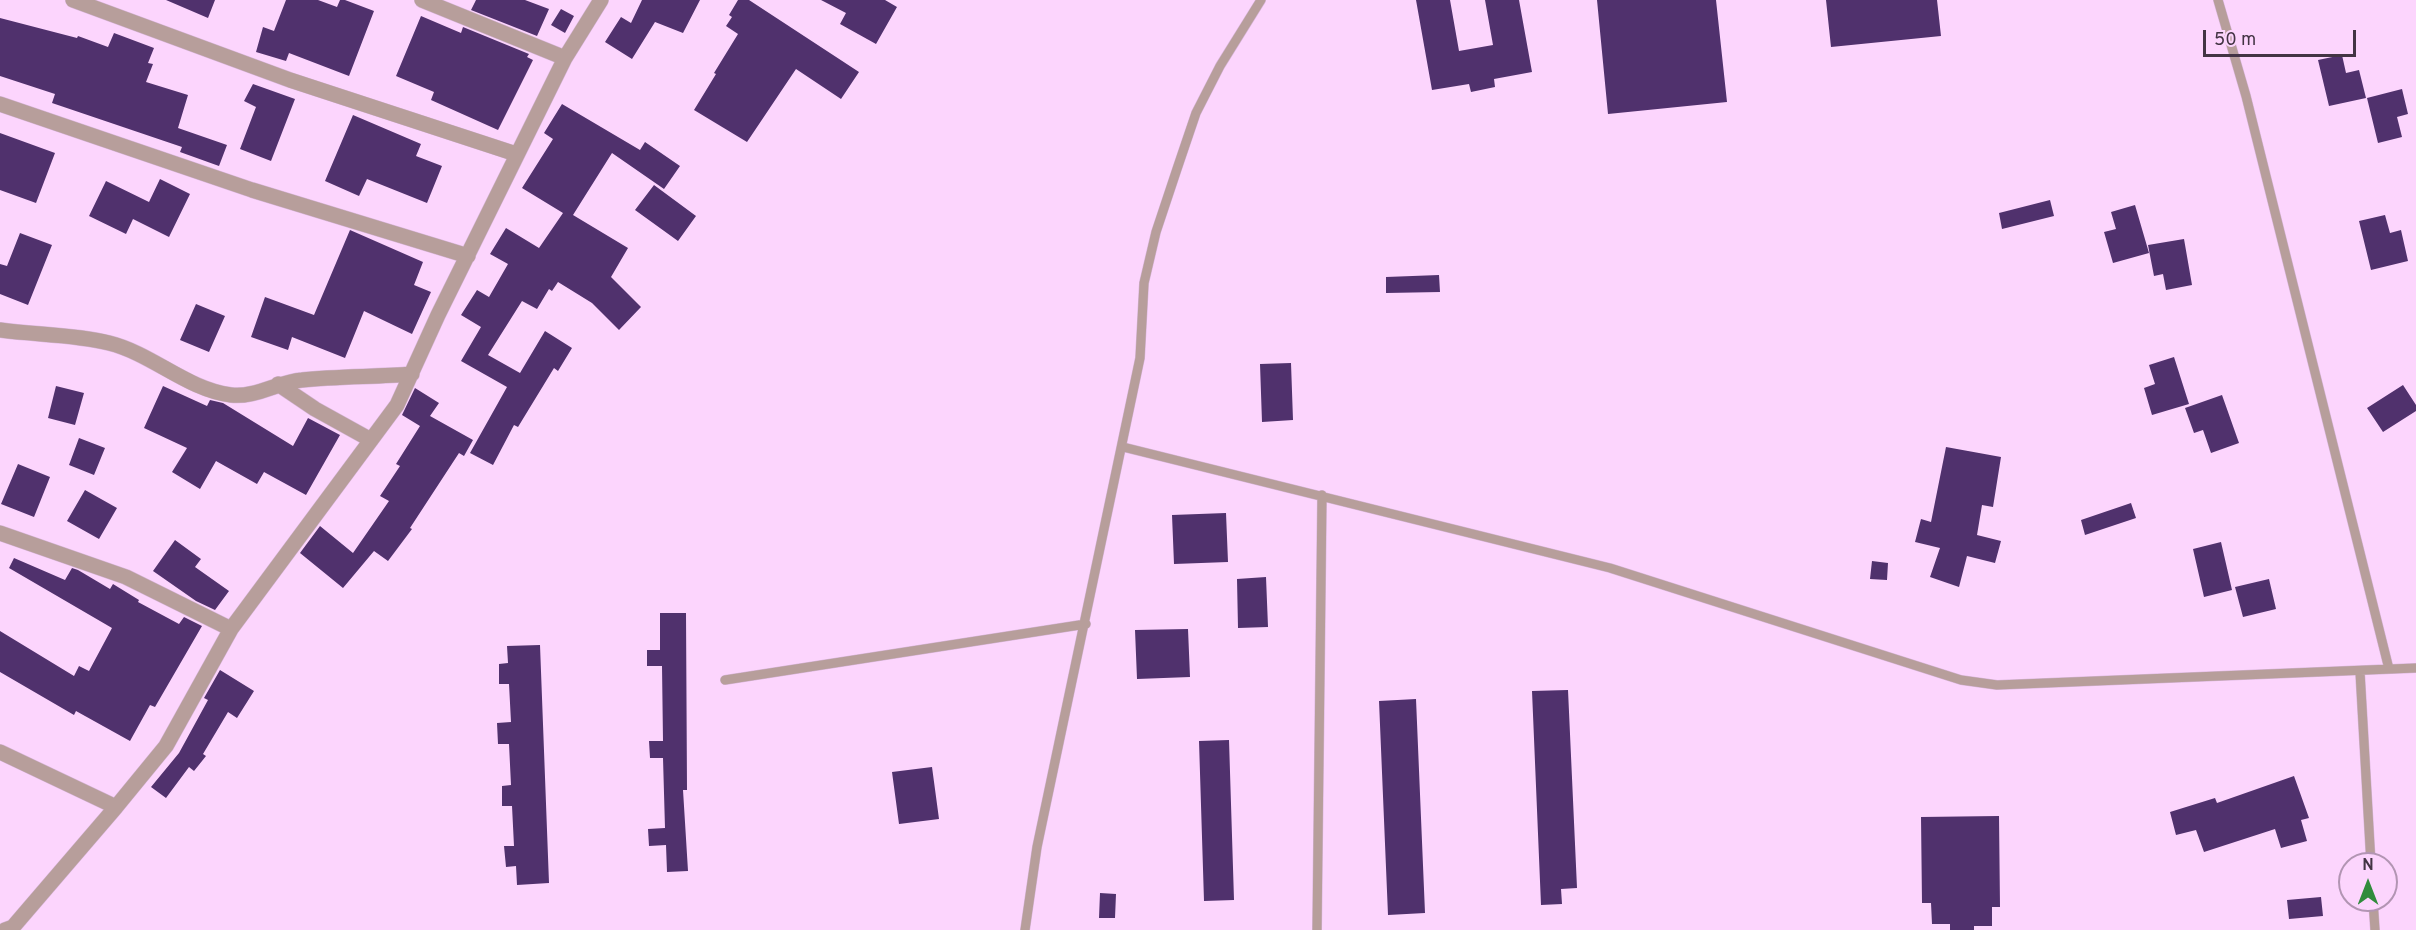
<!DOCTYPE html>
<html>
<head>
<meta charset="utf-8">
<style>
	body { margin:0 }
	#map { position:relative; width:2416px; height:930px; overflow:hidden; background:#fcd5fd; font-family:Overpass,sans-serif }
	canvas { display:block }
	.north { position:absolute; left:2338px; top:852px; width:60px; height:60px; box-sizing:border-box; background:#fcd5fd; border:2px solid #b295b3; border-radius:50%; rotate:0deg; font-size:16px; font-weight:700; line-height:24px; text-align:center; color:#433444 }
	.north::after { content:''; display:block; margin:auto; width:21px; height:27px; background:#308b3c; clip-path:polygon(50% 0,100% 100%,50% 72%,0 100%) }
	.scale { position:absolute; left:2203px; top:30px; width:153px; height:27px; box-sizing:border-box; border:3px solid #433444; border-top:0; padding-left:8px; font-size:18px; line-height:21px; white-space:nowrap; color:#433444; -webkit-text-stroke:4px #fcd5fd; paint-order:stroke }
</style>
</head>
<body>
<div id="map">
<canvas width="2416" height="930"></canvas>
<div class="north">N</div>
<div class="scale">50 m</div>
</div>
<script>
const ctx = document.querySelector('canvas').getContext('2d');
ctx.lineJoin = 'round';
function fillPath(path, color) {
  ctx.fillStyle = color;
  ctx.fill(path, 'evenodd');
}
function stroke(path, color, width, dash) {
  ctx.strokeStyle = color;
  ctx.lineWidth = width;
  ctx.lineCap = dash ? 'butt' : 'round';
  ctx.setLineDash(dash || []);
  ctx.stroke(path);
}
fillPath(new Path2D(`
	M166,0h49l-7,18z
	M286,0h32l19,7 3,-7h5l29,11 -25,65 -60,-23 -3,8 -30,-9 7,-25 11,4z
	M476,0h49l24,9 -12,27 -66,-26z
	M642,0h58l-17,33 -28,-11 -23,37 -27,-17 16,-25 10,6z
	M738,0h11l110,72 -18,27 -45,-30 -49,73 -53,-32 22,-36 -2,-1 24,-39 -12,-8 6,-9 -3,-2z
	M821,0h64l12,7 -21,37 -36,-20 6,-11z
	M1416,0h34l9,51 34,-6 -8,-45h34l13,72 -38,7 1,8 -24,5 -2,-8 -37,6z
	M1597,0h119l11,102 -119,12z
	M1826,0h111l4,36 -110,11z
	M561,9l13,7 -9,17 -14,-8z
	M421,16l40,17 2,-6 66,27 -2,3 6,3 -35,70 -67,-30 3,-8 -38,-16z
	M0,18l77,20 1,-2 30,11 6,-14 40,15 -6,15 5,1 -7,18 42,13 -10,33 49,17 -8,21 -39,-14 2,-5 -130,-44 3,-9 -55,-18z
	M2342,55l4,18 13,-3 7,28 -37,8 -11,-46z
	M253,84l42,15 -24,62 -31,-12 16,-42 -12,-6z
	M2402,89l6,25 -11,3 5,20 -24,6 -11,-45z
	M562,104l78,46 5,-8 35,24 -16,23 -52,-36 -39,62 55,33 -17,29 30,30 -22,23 -27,-27 -34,-21 -6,9 -3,-2 -12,20 -15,-8 -34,54 32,18 25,-42 27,17 -14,23 -4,-3 -36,59 -4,-2 -21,40 -23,-12 37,-66 -46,-26 20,-34 -20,-12 16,-25 12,7 19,-33 -18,-10 16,-26 33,20 24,-35 -41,-25 31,-49 -9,-6z
	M353,115l68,29 -5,12 26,10 -15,37 -60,-24 -8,17 -34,-15z
	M0,133l55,20 -19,50 -36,-13z
	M160,179l30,15 -21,43 -36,-18 -7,15 -37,-18 17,-35 43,21z
	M654,185l42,31 -18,25 -43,-31z
	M2050,200l4,16 -52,13 -3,-16z
	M2135,205l14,48 -36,10 -9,-31 12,-3 -5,-17z
	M2385,215l5,18 11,-3 7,31 -37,9 -12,-49z
	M350,230l73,32 -9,23 17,7 -19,42 -48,-23 -19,47 -53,-21 -4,13 -37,-13 14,-40 49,18z
	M20,233l32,12 -24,60 -28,-11v-30l7,2z
	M2184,239l8,46 -26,5 -3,-16 -9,2 -6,-31z
	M1439,275l1,17 -54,1v-16z
	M196,304l29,12 -16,36 -29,-12z
	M2174,357l15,47 -37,11 -8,-27 11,-4 -6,-19z
	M1291,363l2,57 -31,2 -2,-58z
	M2403,385l13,20v6l-33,21 -16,-24z
	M56,386l28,7 -9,32 -27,-7z
	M163,386l44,20 3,-6 13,3 70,43 15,-28 32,17 -34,60 -42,-23 -7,12 -41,-23 -16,28 -28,-17 15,-24 -43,-20z
	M415,388l24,15 -9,13 43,24 -9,16 -5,-3 -49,75 2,1 -24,32 -14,-10 -31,37 -43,-35 20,-27 33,27 36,-52 -9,-5 20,-30 -4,-2 24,-38 -18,-11z
	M2222,395l17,48 -28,10 -8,-23 -9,3 -9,-25z
	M79,438l26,10 -11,27 -25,-10z
	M1946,447l55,10 -8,50 -11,-2 -5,30 24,6 -6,22 -28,-7 -8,31 -29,-10 10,-29 -25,-6 6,-23 10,3z
	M18,464l32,13 -16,40 -33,-13z
	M85,490l32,18 -18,31 -32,-18z
	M2131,503l5,15 -51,17 -4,-15z
	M1226,513l2,49 -54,2 -2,-49z
	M175,540l26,19 -6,8 34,24 -14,19 -19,-9 -43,-30z
	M2221,542l11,48 -28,7 -11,-48z
	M14,558l51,22 7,-12 6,2 32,19 3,-5 26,16 -1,2 41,22 5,-7 18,9 -47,81 -5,-2 -20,36 -54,-30 -2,4 -74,-43v-41l74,45 5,-10 10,5 23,-43 -103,-60z
	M1872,561l16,2 -1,17 -17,-1z
	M1266,577l2,50 -30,1 -1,-49z
	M2269,579l7,30 -33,8 -8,-30z
	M660,613h26l1,177h-4l5,81 -21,1 -1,-27 -17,1 -1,-17 17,-1 -2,-70h-13l-1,-17h14l-1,-75h-15v-16h13z
	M1188,629l2,48 -53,2 -2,-49z
	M540,645l9,238 -32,2 -1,-19 -10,1 -2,-21h10l-2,-40h-10v-20l9,-1 -2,-41h-11l-1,-21 14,-1 -2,-38h-10v-20l9,-1 -1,-17z
	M220,670l34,21 -17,27 -9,-6 -25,42 3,2 -12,15 -5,-4 -23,31 -15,-11 28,-34 29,-53 -4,-2z
	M1568,690l9,198 -16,1 1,15 -21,1 -9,-214z
	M1416,699l9,214 -37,2 -9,-214z
	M1229,740l5,160 -30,1 -5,-160z
	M932,767l7,52 -40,5 -7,-52z
	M2294,776l15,42 -8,2 6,21 -26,7 -6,-19 -71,23 -8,-22 -20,5 -6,-23 45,-14 2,5z
	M1999,816l1,91h-8v19h-18v4h-24v-6h-18l-1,-21h-9l-1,-86z
	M1100,893l16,1 -1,24h-16z
	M2321,897l2,19 -34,3 -2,-19z`), '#50316d');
const service = new Path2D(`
	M2218,0l28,96 143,573
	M1123,447l487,121 351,112 36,5 419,-17
	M2360,672l11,192
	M725,680l361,-56
	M2373,900l2,30
	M1025,930l12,-83 103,-489 4,-75 12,-51 21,-63 19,-56 24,-47 41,-66
	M1317,930l5,-435`);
const minor = new Path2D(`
	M73,0l217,80 226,74
	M422,0l143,58
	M0,104l252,86 216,66
	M0,330c36,5 74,4 109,13 44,11 77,46 122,52 24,3 47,-13 71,-15 36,-4 74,-3 110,-6
	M278,384l37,25 56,31
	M0,533l126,44 105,52
	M0,752l116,55 50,-61 65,-117 166,-224 41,-90 127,-257 36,-58
	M5,930l8,-3 103,-120`);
stroke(service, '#d7b5d8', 10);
stroke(minor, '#d7b5d8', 16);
stroke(service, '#b79e9b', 9);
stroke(minor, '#b79e9b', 15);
</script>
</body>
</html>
